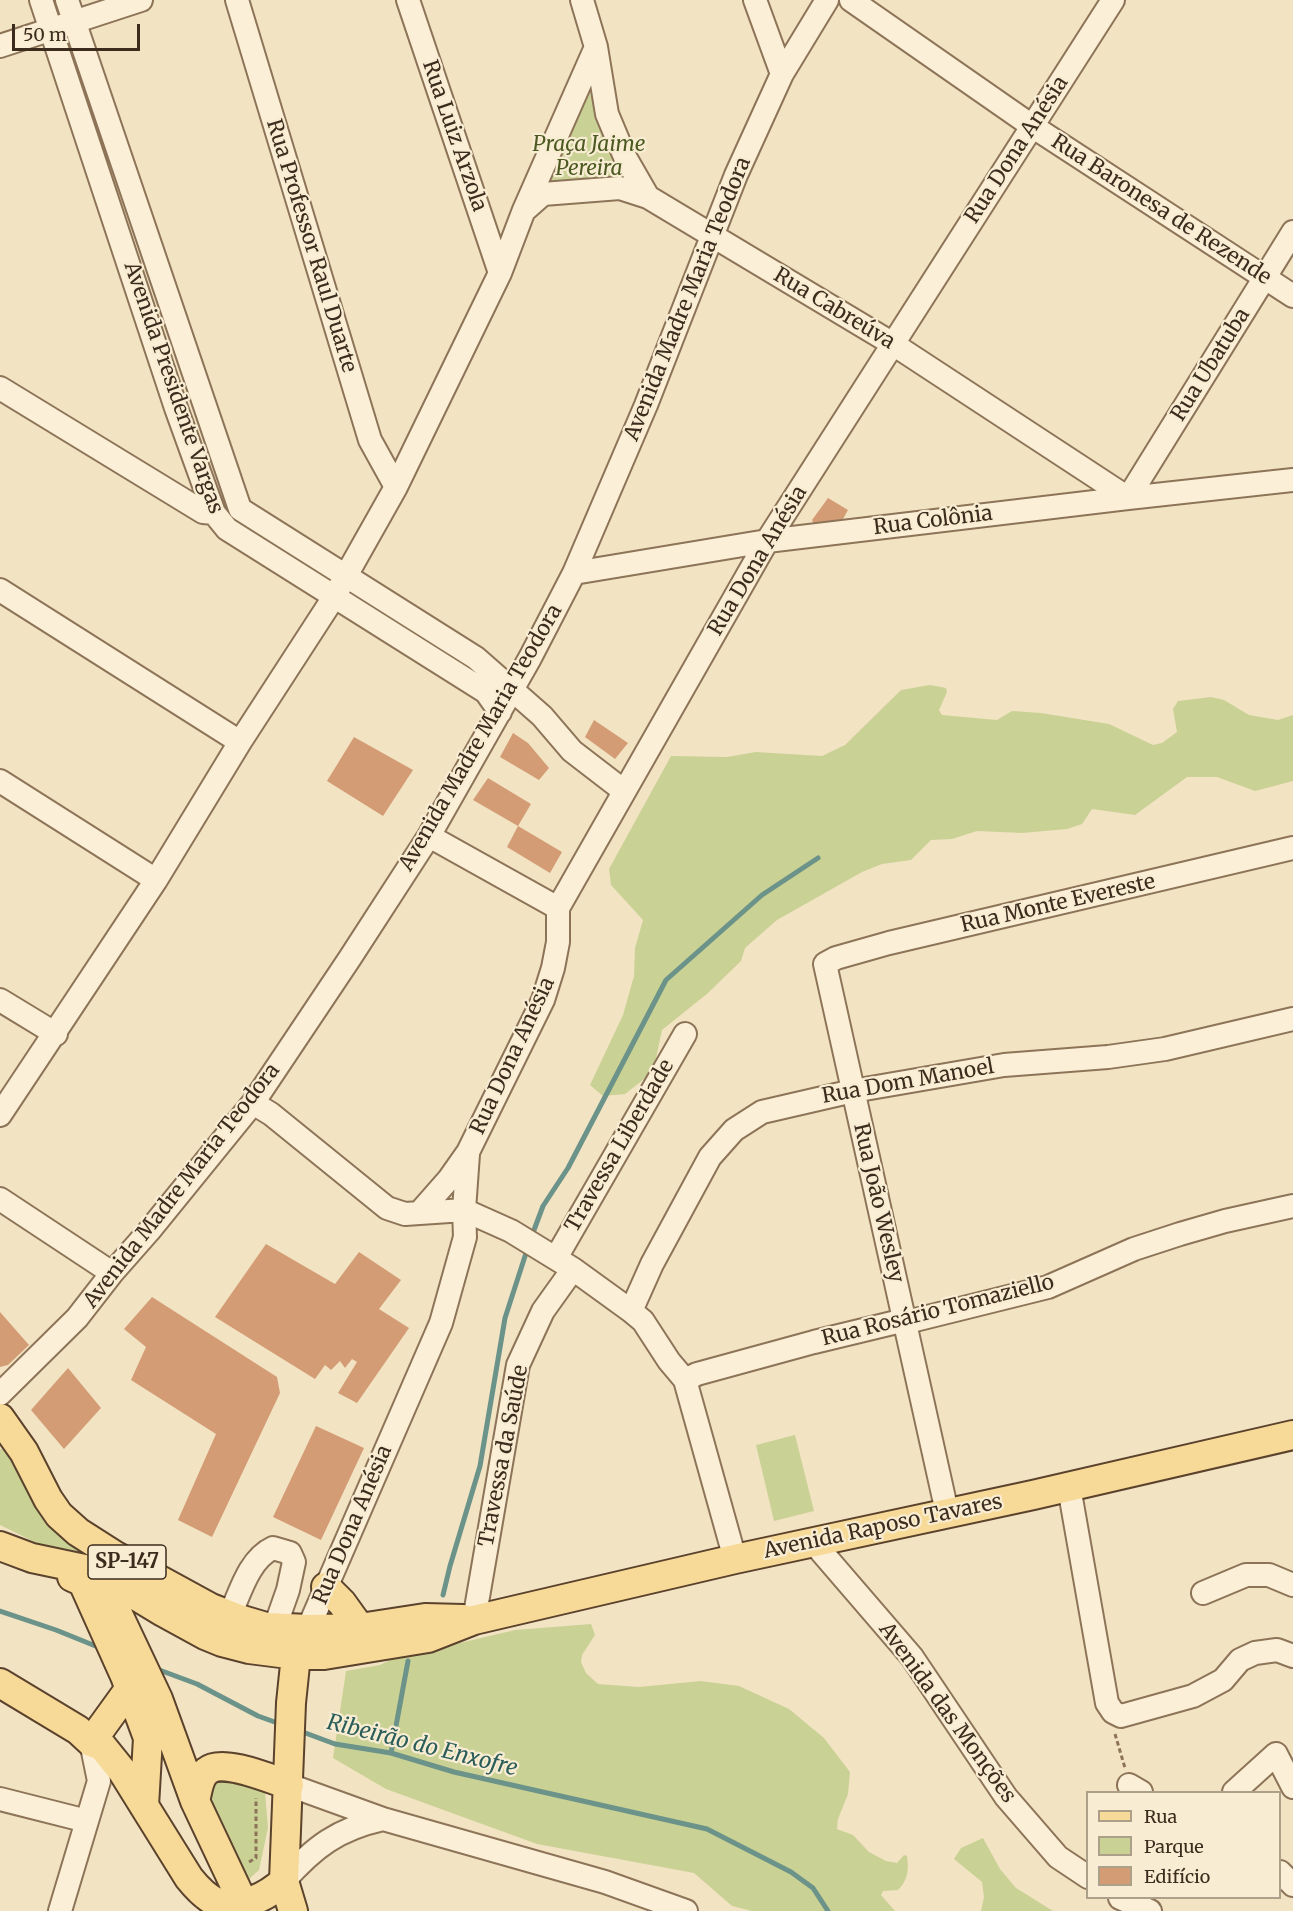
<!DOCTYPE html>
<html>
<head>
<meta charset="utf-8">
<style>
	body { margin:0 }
	#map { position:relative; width:1293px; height:1911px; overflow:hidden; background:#f2e3c3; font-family:Merriweather,serif }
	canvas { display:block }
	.legend { position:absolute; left:1086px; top:1791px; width:195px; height:108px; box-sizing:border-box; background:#f8edd3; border:2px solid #ada08a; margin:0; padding:8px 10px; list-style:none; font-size:18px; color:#3c2c1d }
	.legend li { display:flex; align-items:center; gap:12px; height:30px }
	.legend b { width:30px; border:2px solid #ada08a }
	.scale { position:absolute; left:12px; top:24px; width:128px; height:27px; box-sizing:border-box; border:3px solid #3c2c1d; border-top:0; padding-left:8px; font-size:18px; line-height:21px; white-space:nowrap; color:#3c2c1d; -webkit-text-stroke:4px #f8edd3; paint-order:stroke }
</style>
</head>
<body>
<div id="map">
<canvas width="1293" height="1911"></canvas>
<ul class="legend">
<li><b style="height:8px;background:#f7d998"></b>Rua</li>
<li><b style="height:16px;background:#cad195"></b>Parque</li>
<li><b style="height:16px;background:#d39c75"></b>Edifício</li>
</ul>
<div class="scale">50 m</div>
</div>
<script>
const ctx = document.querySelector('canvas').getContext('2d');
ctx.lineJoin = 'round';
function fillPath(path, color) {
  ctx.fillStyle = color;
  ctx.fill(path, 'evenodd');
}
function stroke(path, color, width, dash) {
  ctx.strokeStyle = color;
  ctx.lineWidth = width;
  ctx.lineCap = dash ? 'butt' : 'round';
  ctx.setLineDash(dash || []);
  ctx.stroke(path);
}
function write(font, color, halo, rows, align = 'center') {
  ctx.font = font + ' Merriweather,serif';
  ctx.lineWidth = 4.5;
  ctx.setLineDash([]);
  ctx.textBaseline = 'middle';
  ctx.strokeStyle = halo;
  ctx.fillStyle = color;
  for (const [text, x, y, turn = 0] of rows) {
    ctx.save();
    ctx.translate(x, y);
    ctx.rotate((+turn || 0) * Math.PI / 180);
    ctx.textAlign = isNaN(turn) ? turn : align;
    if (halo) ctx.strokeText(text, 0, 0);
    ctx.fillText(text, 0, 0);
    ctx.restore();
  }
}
fillPath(new Path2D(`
	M588,89l41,93 -82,3z
	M930,685l16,3 1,4 -8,18 3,5 55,5 15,-9 29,2 68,11 44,21 9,-2 15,-11 -4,-23 5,-8 33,-4 13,3 25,15 29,5 15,-5v66l-38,10 -38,-14h-30l-52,38 -43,-6 -10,15 -15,5 -45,4 -45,-2 -25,8 -21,1 -20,20 -29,4 -20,8 -85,48 -32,28 -4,13 -33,32 -46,37 -9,42 -28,22 -22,2 -13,-11 33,-70 11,-39 1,-28 8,-28 -32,-35 -2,-16 62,-113 56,1 29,-5 66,4 23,-11 56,-55z
	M795,1435l19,76 -40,10 -18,-76z
	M0,1449l9,1 75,96 -10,15 -74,-36z
	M591,1624l4,11 -13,20 -1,7 5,11 12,11 41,3 62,-6 38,5 50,23 35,29 26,34 -2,22 -10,25 -1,10 16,6 16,17 17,9 11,2 7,-8 3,1c2,14 1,24 -9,34l-15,1 -2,4 14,16h-143l-20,-5 -38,-33 -157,-29 -151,-55 -53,-31 13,-87 34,-6 40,-20h31l64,-15z
	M223,1777l30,5 12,10 3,36 -9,42 -12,11 -43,-80 7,-18z
	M983,1838l17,31 16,19 37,23h-72l3,-14 -2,-15 -28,-23 7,-11z`), '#cad195');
stroke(new Path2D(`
	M531,1238l12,-32 25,-38 98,-188 96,-85 56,-37
	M443,1595l7,-29 30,-100 25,-148 23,-71
	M0,1611l56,19 47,19
	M154,1668l43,16 61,32 25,9
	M300,1731l35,13 56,9 63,19 253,57 84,43 22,16 15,23
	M391,1753l17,-92`), '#6b9389', 5);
fillPath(new Path2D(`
	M828,498l20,12 -5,9 -29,6 -2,-5z
	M594,720l34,23 -13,16 -30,-22z
	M513,733l15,10 21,25 -10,12 -39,-23z
	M354,737l59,33 -30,46 -56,-35z
	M488,778l43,26 -13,22 -45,-26z
	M518,826l44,26 -12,21 -43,-26z
	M266,1244l69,40 24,-32 42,28 -22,29 30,19 -52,75 -19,-10 19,-31 -5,-3 -7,9 -5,-7 -9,9 -6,-5 -10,14 -100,-62z
	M152,1297l125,80 3,16 -68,144 -34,-17 38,-86 -85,-54 15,-33 -22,-18z
	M0,1312l29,33 -21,20 -8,2z
	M68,1368l33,40 -37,41 -33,-39z
	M316,1426l48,22 -43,92 -48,-23z`), '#d39c75');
const minor = new Path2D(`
	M41,0l135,408 38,105 13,16 259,163 14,20
	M67,0l173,509 236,149 66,58 30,35 52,40
	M237,0l133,440 26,47
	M408,0l92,273
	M582,0l14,47 11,67 18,43 23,40
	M755,0l27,74
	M851,0l181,126 261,170
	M0,46l141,-46
	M526,209l17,-15 77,-6 28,9 245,147 235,154 165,-266
	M0,388l203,124 11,1
	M574,573l193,-32 361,-43 165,-18
	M0,590l240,152
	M0,781l156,99
	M429,836l129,72
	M0,1000l56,34
	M253,1103l18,11 116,94 18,6 59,-4 47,21 62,38 58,42 12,10 26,40 16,19 50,179
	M0,1115l156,-235 84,-138 94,-145 62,-110 104,-214 24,-63 72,-163
	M0,1199l112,74
	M420,1212l29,-33 19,-27 75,-152 10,-32 5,-26v-34l209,-367 346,-541
	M556,1258l129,-224
	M631,1311l21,-47 58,-107 24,-27 28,-18 91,-21 151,-26 104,-8 57,-8 128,-30
	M685,1380l12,-6 117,-32 91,-22 6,1 137,-34 86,-38 46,-15 45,-13 68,-15
	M0,1394l77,-76 35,-45 37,-42 104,-128 97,-145 79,-122 101,-178 44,-85 72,-168 90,-230 46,-101 45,-74
	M1069,1487l38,216 6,9 8,4 72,-20 30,-16 17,-20 15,-7 22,-3 16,6
	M947,1512l-122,-548 11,-6 53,-15 404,-95
	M813,1542l99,115 94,140 52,60 30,20
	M1203,1593l43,-18h23l24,10
	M230,1615c10,-22 19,-56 43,-67l17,5 4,9 -6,28 -13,37
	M474,1620l44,-255 25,-54 30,-42
	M308,1629l133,-306 24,-86 -1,-27 4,-56
	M289,1785l94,34 222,63 81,29
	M1129,1785l12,7
	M1234,1792l42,-38 17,33
	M0,1799l87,22
	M1280,1872l13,13
	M284,1881c30,-34 54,-52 99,-62
	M1120,1898l30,13
	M60,1911l39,-130 -8,-39`);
const major = new Path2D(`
	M0,1418l24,34 24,47 11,16 19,17 36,23 97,53 28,11 27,8 42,2 52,-1 65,-10 38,1
	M0,1546l32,12 57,12 18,8 56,34 42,23 17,7 27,7 47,6h28l104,-17 46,-18 261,-61 298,-64 260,-60
	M72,1577l11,5 33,28 42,89 37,102 52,110
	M85,1587l40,89 23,62 -4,68
	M326,1587l16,16 18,25
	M0,1683l78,47 13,12 11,4 21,26 66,106c8,10 17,20 29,25 23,7 50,-7 66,-22
	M91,1742l39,-54
	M195,1801c3,-10 3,-23 12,-30 15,-13 64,8 82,14
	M293,1911l-9,-30 7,-178 5,-48 8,-18`);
stroke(minor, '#8d7458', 26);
stroke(major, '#5b422c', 32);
stroke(new Path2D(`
	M1115,1734l10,34
	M249,1862l7,-4v-60`), '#8d7458', 3, [4.5, 3]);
stroke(minor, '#fbf0d7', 22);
stroke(major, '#f7d998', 28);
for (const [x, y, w] of [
	[127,1562,78]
]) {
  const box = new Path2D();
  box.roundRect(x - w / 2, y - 17, w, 34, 4.5);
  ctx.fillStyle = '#f8edd3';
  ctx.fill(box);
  stroke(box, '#3c2c1d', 1.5);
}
write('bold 20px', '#3c2c1d', null, [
	["SP-147",127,1562]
]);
write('21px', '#3c2c1d', '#f8edd3', [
	["Rua Luiz Arzola",454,136,71],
	["Rua Dona Anésia",1017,150,-57],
	["Rua Baronesa de Rezende",1161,210,33],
	["Rua Professor Raul Duarte",311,246,73],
	["Avenida Madre Maria Teodora",688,299,-68],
	["Rua Cabreúva",834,309,31],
	["Rua Ubatuba",1211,365,-58],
	["Avenida Presidente Vargas",173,388,71],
	["Rua Colônia",933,521,-7],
	["Rua Dona Anésia",758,561,-59],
	["Avenida Madre Maria Teodora",481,738,-60],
	["Rua Monte Evereste",1058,904,-13],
	["Rua Dona Anésia",513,1056,-65],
	["Rua Dom Manoel",908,1082,-10],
	["Travessa Liberdade",620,1146,-60],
	["Avenida Madre Maria Teodora",182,1186,-52],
	["Rua João Wesley",878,1203,77],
	["Rua Rosário Tomaziello",938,1311,-14],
	["Travessa da Saúde",504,1456,-79],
	["Rua Dona Anésia",353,1525,-67],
	["Avenida Raposo Tavares",883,1527,-12],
	["Avenida das Monções",947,1713,54]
]);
write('italic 21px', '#4c5a22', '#f8edd3', [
	["Praça Jaime",589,145],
	["Pereira",589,169]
]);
write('italic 22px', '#2b5d5a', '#f8edd3', [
	["Ribeirão do Enxofre",422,1746,14]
]);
</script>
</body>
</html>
